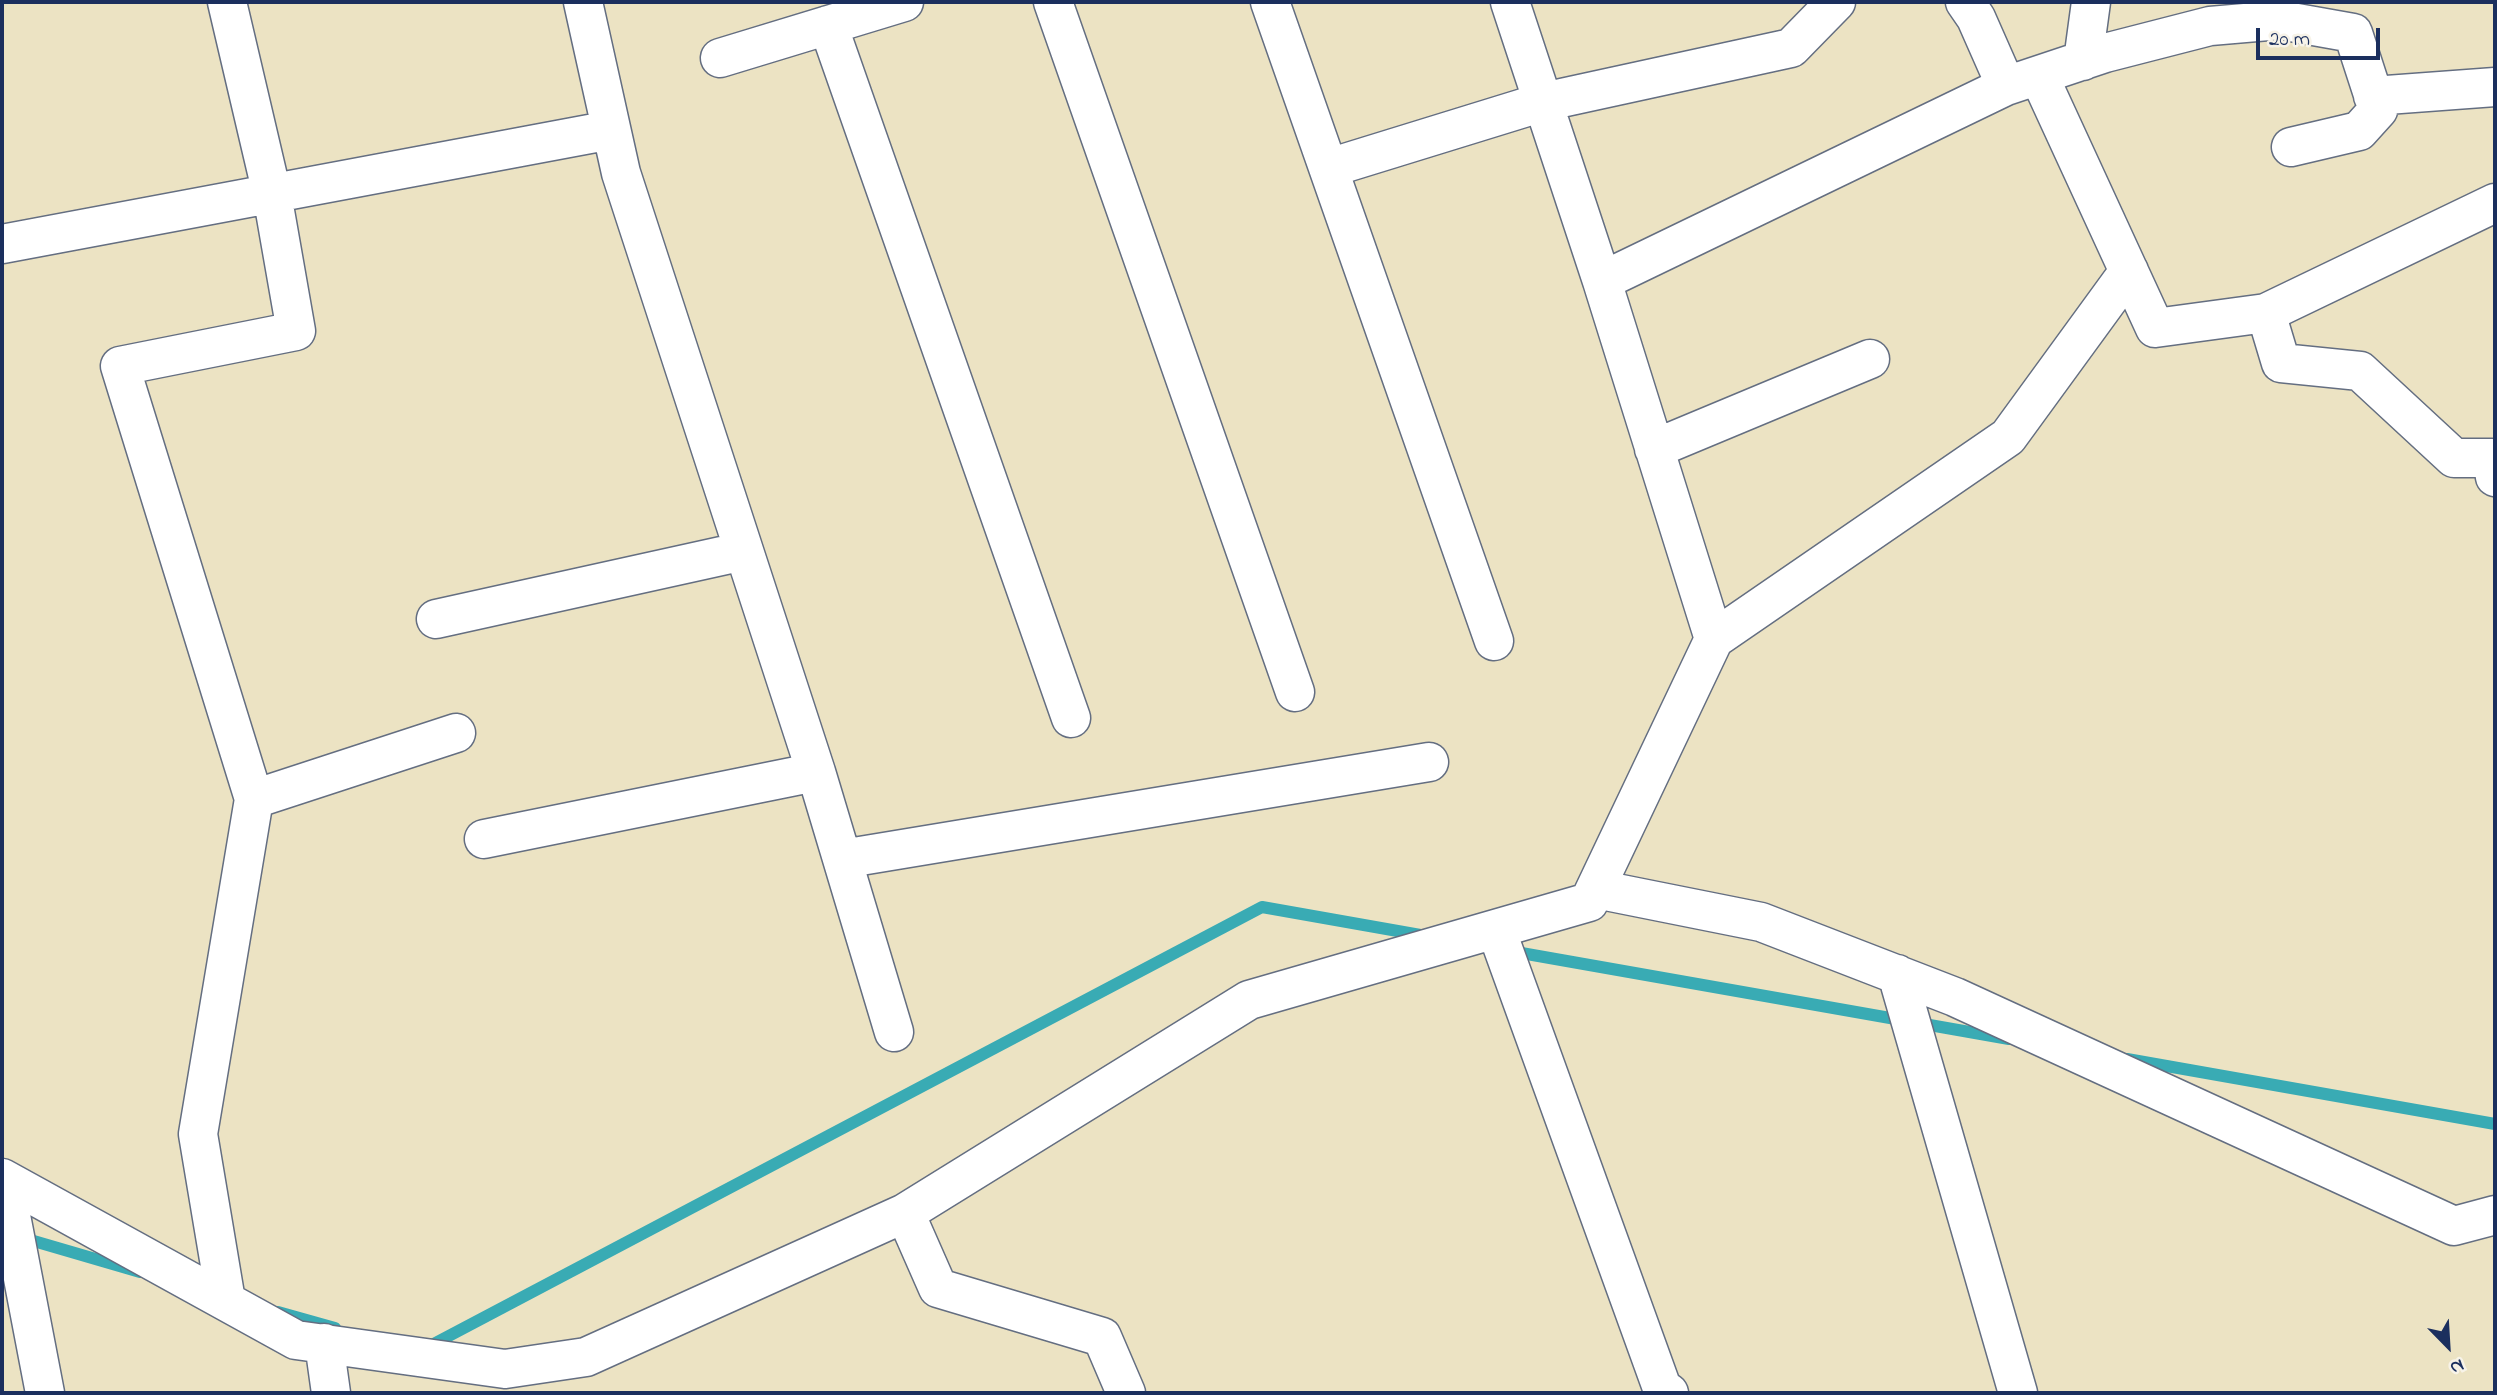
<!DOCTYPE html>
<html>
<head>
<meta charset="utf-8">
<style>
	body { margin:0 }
	#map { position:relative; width:2497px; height:1395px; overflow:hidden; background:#ece3c3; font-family:"Indie Flower",sans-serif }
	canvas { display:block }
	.frame { position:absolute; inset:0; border:4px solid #1b2f5e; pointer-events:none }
	.north { position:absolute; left:2413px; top:1311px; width:70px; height:70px; -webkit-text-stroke:5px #f7f3e8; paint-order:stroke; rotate:156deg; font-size:19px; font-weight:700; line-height:28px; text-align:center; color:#1b2f5e }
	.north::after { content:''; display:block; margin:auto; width:24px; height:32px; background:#1b2f5e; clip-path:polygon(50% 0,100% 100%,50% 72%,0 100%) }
	.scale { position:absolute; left:2256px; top:28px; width:124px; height:32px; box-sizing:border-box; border:4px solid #1b2f5e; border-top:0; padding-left:9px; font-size:21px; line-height:24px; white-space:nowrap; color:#1b2f5e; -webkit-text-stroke:5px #f7f3e8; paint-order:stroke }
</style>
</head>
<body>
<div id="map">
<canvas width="2497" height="1395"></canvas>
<div class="frame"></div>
<div class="north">N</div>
<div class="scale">20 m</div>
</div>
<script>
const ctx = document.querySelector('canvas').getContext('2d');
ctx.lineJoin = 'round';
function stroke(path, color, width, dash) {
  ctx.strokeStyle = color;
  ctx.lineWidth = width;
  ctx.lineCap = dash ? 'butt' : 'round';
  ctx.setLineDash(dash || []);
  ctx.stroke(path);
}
stroke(new Path2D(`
	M1510,951l499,88
	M2127,1059l368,65
	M20,1237l120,35
	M278,1312l57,16
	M426,1348l836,-441 164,29`), '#39abb4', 12);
const street = new Path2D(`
	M583,2l38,171 195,599 78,260
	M1053,2l242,690
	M1270,2l224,639
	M1510,2l92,279
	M1965,2l11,16 30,68 99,-33 105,-27 70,-6 73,13 25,77 -19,21 -68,16
	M828,25l243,693
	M720,58l184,-56
	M2083,61l8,-59
	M2039,76l116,252 111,-15 229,-110
	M2373,96l122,-9
	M1329,168l214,-66 248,-54 45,-46
	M2,244l609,-114
	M2266,313l15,50 79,8 94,87h38l3,19
	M1654,449l216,-90
	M436,619l308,-68
	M1714,639l294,-202 121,-166
	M254,799l202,-66
	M484,839l332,-67
	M842,859l587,-97
	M1596,889l165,33 194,75 499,229 41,-11
	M1496,929l166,459 7,5
	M1897,974l121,419
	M2,1178l294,162 209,29 81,-12 319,-144 344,-213 340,-98 125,-263 -112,-358 404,-195
	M4,1179l41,214
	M905,1213l33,75 164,49 24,56
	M226,1301l-28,-167 56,-335 -134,-433 176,-35 -24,-137 -45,-192
	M324,1343l7,50`);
stroke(street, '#646e81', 41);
stroke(street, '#fff', 38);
</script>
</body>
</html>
